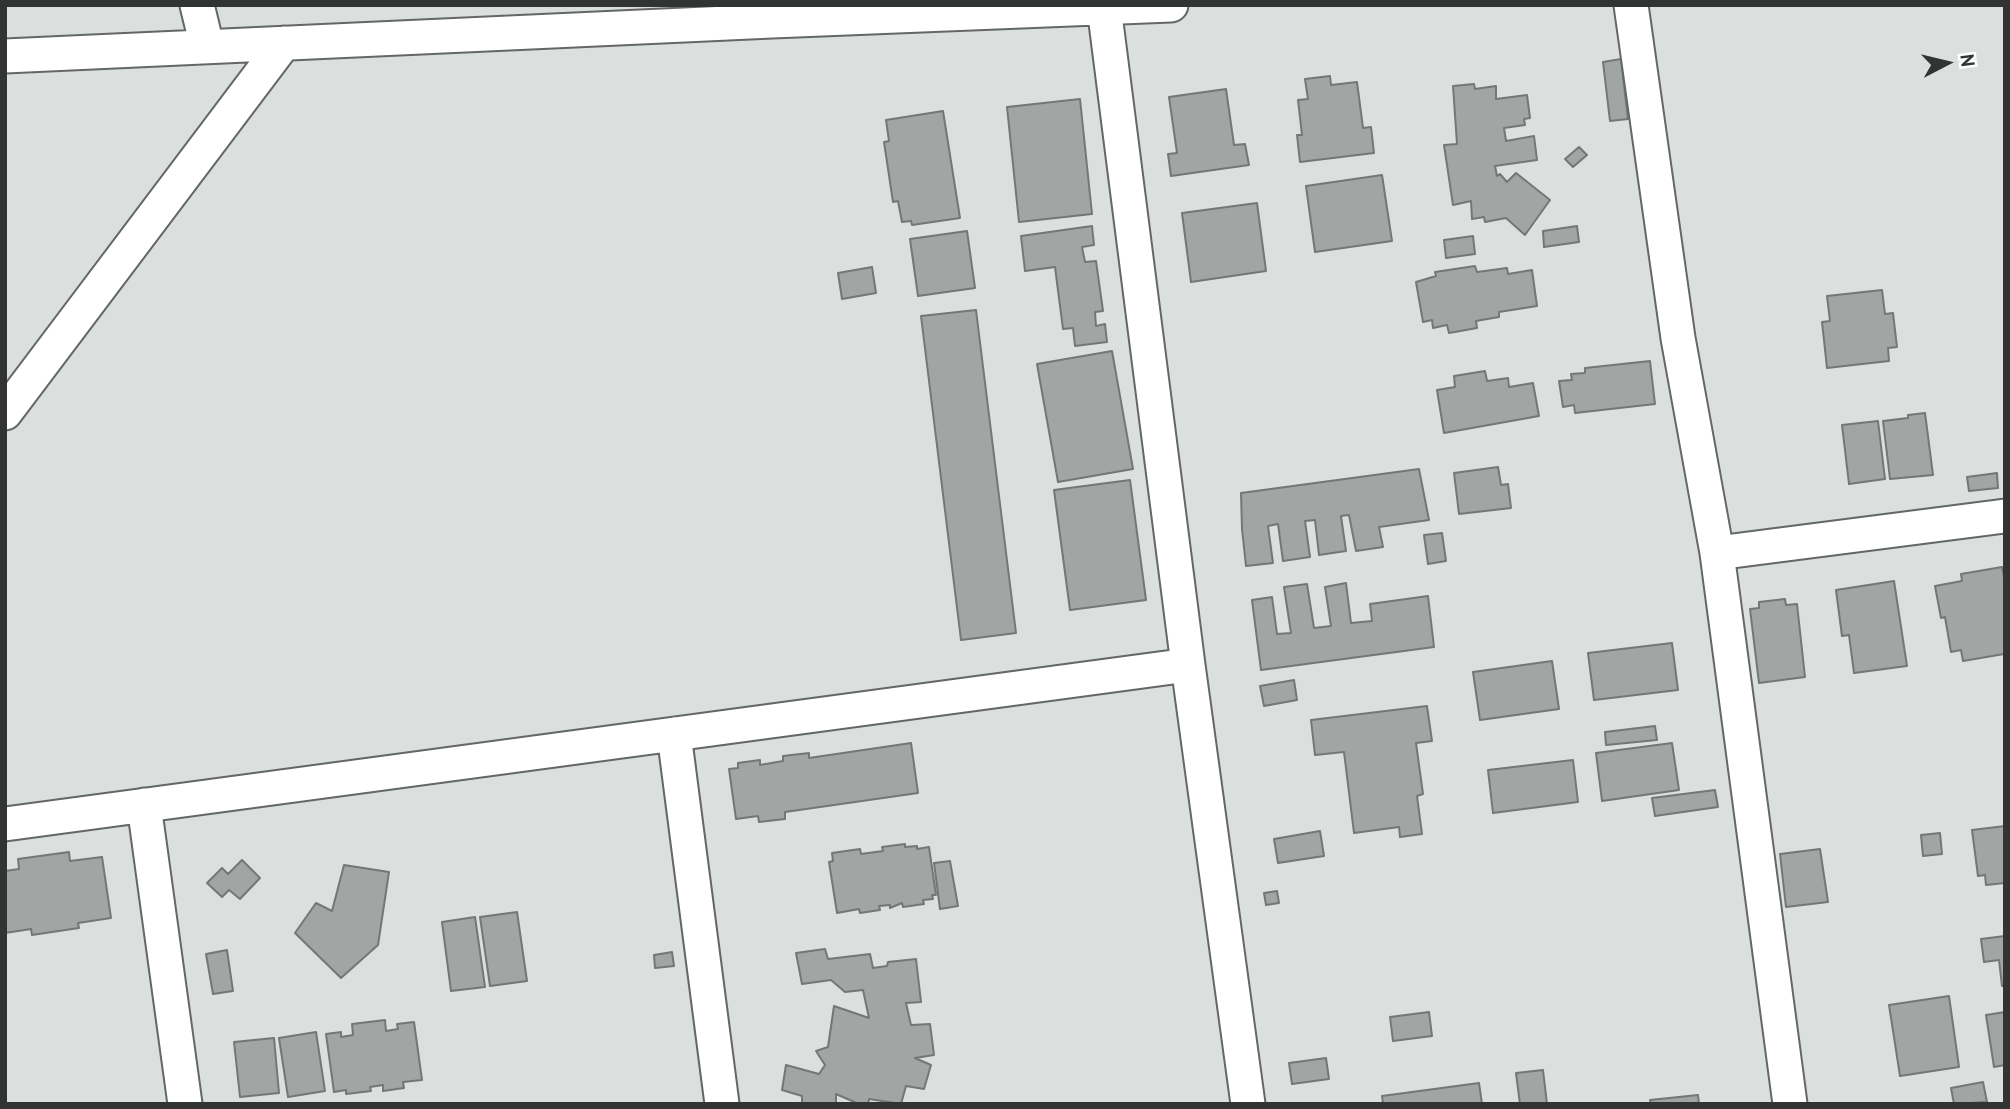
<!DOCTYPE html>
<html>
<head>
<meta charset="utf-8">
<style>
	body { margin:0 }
	#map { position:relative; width:2010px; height:1109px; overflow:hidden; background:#dbdfde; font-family:"PT Sans",sans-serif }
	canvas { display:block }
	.frame { position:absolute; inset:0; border:7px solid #323433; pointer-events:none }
	.north { position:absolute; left:1912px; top:28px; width:70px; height:70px; -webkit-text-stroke:5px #fff; paint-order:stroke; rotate:83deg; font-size:19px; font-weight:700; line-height:28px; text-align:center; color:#323433 }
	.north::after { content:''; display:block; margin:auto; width:24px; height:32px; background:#323433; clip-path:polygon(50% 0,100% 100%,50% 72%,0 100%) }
</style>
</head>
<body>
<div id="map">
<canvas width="2010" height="1109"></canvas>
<div class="frame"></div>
<div class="north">N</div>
</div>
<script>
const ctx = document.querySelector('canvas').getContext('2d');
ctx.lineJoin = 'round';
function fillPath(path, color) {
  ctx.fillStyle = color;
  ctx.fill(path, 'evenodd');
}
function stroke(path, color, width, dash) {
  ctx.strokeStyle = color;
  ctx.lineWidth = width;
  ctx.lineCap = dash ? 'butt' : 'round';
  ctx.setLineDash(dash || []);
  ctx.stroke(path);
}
const building = new Path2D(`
	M1621,59l7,60 -18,2 -7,-59z
	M1330,76l1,9 26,-3 6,46 8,-1 3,26 -74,9 -3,-27h5l-4,-35 10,-1 -3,-20z
	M1474,84l1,5 21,-3v13l31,-4 3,23 -6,1 1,6 -21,3 2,13 28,-5 3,24 -42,6 2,10 3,-2 7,8 9,-9 34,27 -25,35 -19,-17 -21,4 -1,-5 -12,2 -1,-18 -18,4 -9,-60 13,-1 -4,-58z
	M1226,89l8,56 11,-1 4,21 -78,11 -3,-22 9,-1 -8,-56z
	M1080,99l12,115 -73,8 -12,-115z
	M943,111l17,107 -48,7 -1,-4 -9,1 -4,-21 -5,1 -9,-60 5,-1 -3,-21z
	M1579,147l8,8 -14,12 -8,-8z
	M1382,175l10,66 -77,11 -9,-66z
	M1257,203l9,68 -75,11 -9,-69z
	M1092,226l2,19 -12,2 3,15 11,-1 7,50 -8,1 1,14 9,-2 2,18 -32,4 -2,-18 -10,1 -8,-62 -30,4 -4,-35z
	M1577,226l2,16 -35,5 -1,-16z
	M967,231l8,57 -57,8 -8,-57z
	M1473,236l2,18 -29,4 -2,-18z
	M1475,266l2,6 30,-4 1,6 24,-4 5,36 -38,6v5l-23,4 1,7 -28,5 -2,-8 -14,3 -1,-8 -9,2 -7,-40 20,-6 -1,-4z
	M872,267l4,26 -34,6 -4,-26z
	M1882,290l3,24 8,-1 4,34 -9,1 1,13 -62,7 -5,-46 8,-1 -3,-25z
	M976,310l40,323 -55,7 -40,-324z
	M1112,351l21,118 -75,13 -21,-118z
	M1650,361l5,43 -80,9 -1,-8 -11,2 -4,-26 13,-1 -1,-6 14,-1v-5z
	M1485,371l2,10 21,-3 1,9 24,-4 6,33 -95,17 -7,-43 18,-3 -1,-11z
	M1925,413l8,62 -43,4 -7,-58 25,-3v-3z
	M1878,421l7,58 -36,5 -7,-59z
	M1498,467l3,18 7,-1 3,24 -52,6 -5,-41z
	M1419,469l10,51 -50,7 4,20 -27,4 -7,-36 -8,1 5,35 -27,4 -4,-35 -10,1 5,36 -27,4 -5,-37 -10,2 5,37 -27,3 -4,-37 -1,-36z
	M1997,473l1,15 -29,3 -2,-14z
	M1130,480l16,120 -76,10 -16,-120z
	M1442,533l4,28 -18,3 -4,-29z
	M2002,567l3,15 -1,72 -41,7 -2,-11 -10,2 -6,-35 -4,1 -6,-32 27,-5 -1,-7z
	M1894,581l13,85 -53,7 -5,-38 -7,1 -6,-46z
	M1346,583l5,40 21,-2 -2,-17 58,-8 6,51 -173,23 -9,-70 20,-3 5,37 14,-1 -7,-46 23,-3 7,44 17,-2 -6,-39z
	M1785,599l1,6 11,-1 8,73 -46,6 -9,-74 9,-1v-6z
	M1672,643l6,47 -84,10 -6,-47z
	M1552,661l7,48 -79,11 -7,-48z
	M1294,680l3,20 -33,6 -4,-20z
	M1427,706l5,35 -16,2 7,51 -6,2 5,38 -22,3 -1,-10 -45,6 -10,-81 -29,3 -4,-35z
	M1655,726l2,14 -51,5 -1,-13z
	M911,743l7,50 -133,19v7l-26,3 -1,-6 -22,3 -7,-50 9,-1v-5l22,-3v5l23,-4v-5l26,-3v5z
	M1672,743l7,47 -77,11 -6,-48z
	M1573,760l5,42 -85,11 -5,-43z
	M1715,790l3,17 -63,9 -3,-18z
	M2005,826v57l-19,2 -1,-10 -7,1 -6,-46z
	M1320,831l4,25 -46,7 -4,-24z
	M1940,833l2,21 -19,2 -2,-21z
	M905,844v3l12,-1v3l12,-2 7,48h-4l1,4 -10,1 1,4 -21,3 -1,-4 -12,5v-3l-11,1 1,4 -20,3 -1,-4 -22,4 -8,-51 4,-1 -1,-8 28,-4 1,5 22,-3 -1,-4z
	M1820,849l8,53 -42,5 -6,-53z
	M69,852l1,9 32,-4 9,61 -33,5 1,5 -47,7 -1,-6 -26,4v-62l14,-2 -1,-10z
	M242,860l18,18 -20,21 -11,-9 -7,7 -15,-14 15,-15 6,6z
	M950,861l8,45 -18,3 -6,-46z
	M344,865l45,7 -11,73 -37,33 -46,-45 21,-30 16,8z
	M1277,891l2,12 -13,2 -2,-12z
	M517,912l10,69 -37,5 -10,-69z
	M475,917l10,70 -34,4 -9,-69z
	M2005,936v50h-3l-3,-26 -15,2 -3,-23z
	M825,949l3,10 42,-5 3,14 14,-2 1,-4 28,-3 5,43 -15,1 5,22 19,-1 4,31 -19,3 16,7 -7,24 -18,-3 -5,18 -32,-5 -1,5h-9l-23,-10v10h-34v-8l-20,-6 4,-25 33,9 6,-9 -9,-14 12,-4 6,-41 35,12 -6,-28 -18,2 -14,-12 -29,4 -6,-31z
	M227,950l6,41 -20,3 -7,-40z
	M672,952l2,14 -19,2 -1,-13z
	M1949,996l10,71 -59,9 -11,-71z
	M1429,1012l3,24 -39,5 -3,-24z
	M2005,1012v53l-11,2 -8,-52z
	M385,1020l1,11 12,-2 -1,-5 17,-2 8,58 -19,2 1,6 -21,3v-6l-13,2 1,4 -25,3v-4l-12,2 -8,-58 15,-2v5l12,-2 -1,-11z
	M316,1032l9,59 -37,6 -9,-59z
	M274,1038l5,55 -39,4 -6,-55z
	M1326,1058l3,21 -37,5 -3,-21z
	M1543,1070l4,34h-27l-4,-31z
	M1983,1082l4,20 -33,2 -3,-16z
	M1479,1083l3,21h-99l-1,-8z
	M1698,1095l1,9h-48l-1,-4z`);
fillPath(building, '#a1a5a4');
stroke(building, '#737775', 2);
const minor = new Path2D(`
	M197,5l10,41
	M1631,5l47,333 39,215 73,551
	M1104,7l84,658 60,439
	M5,56l767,-35 399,-16
	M5,413l279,-370
	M1717,553l288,-37
	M674,734l48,370
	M144,805l41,299
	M5,824l1183,-159`);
stroke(minor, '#636766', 37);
stroke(minor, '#fff', 33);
</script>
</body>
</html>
